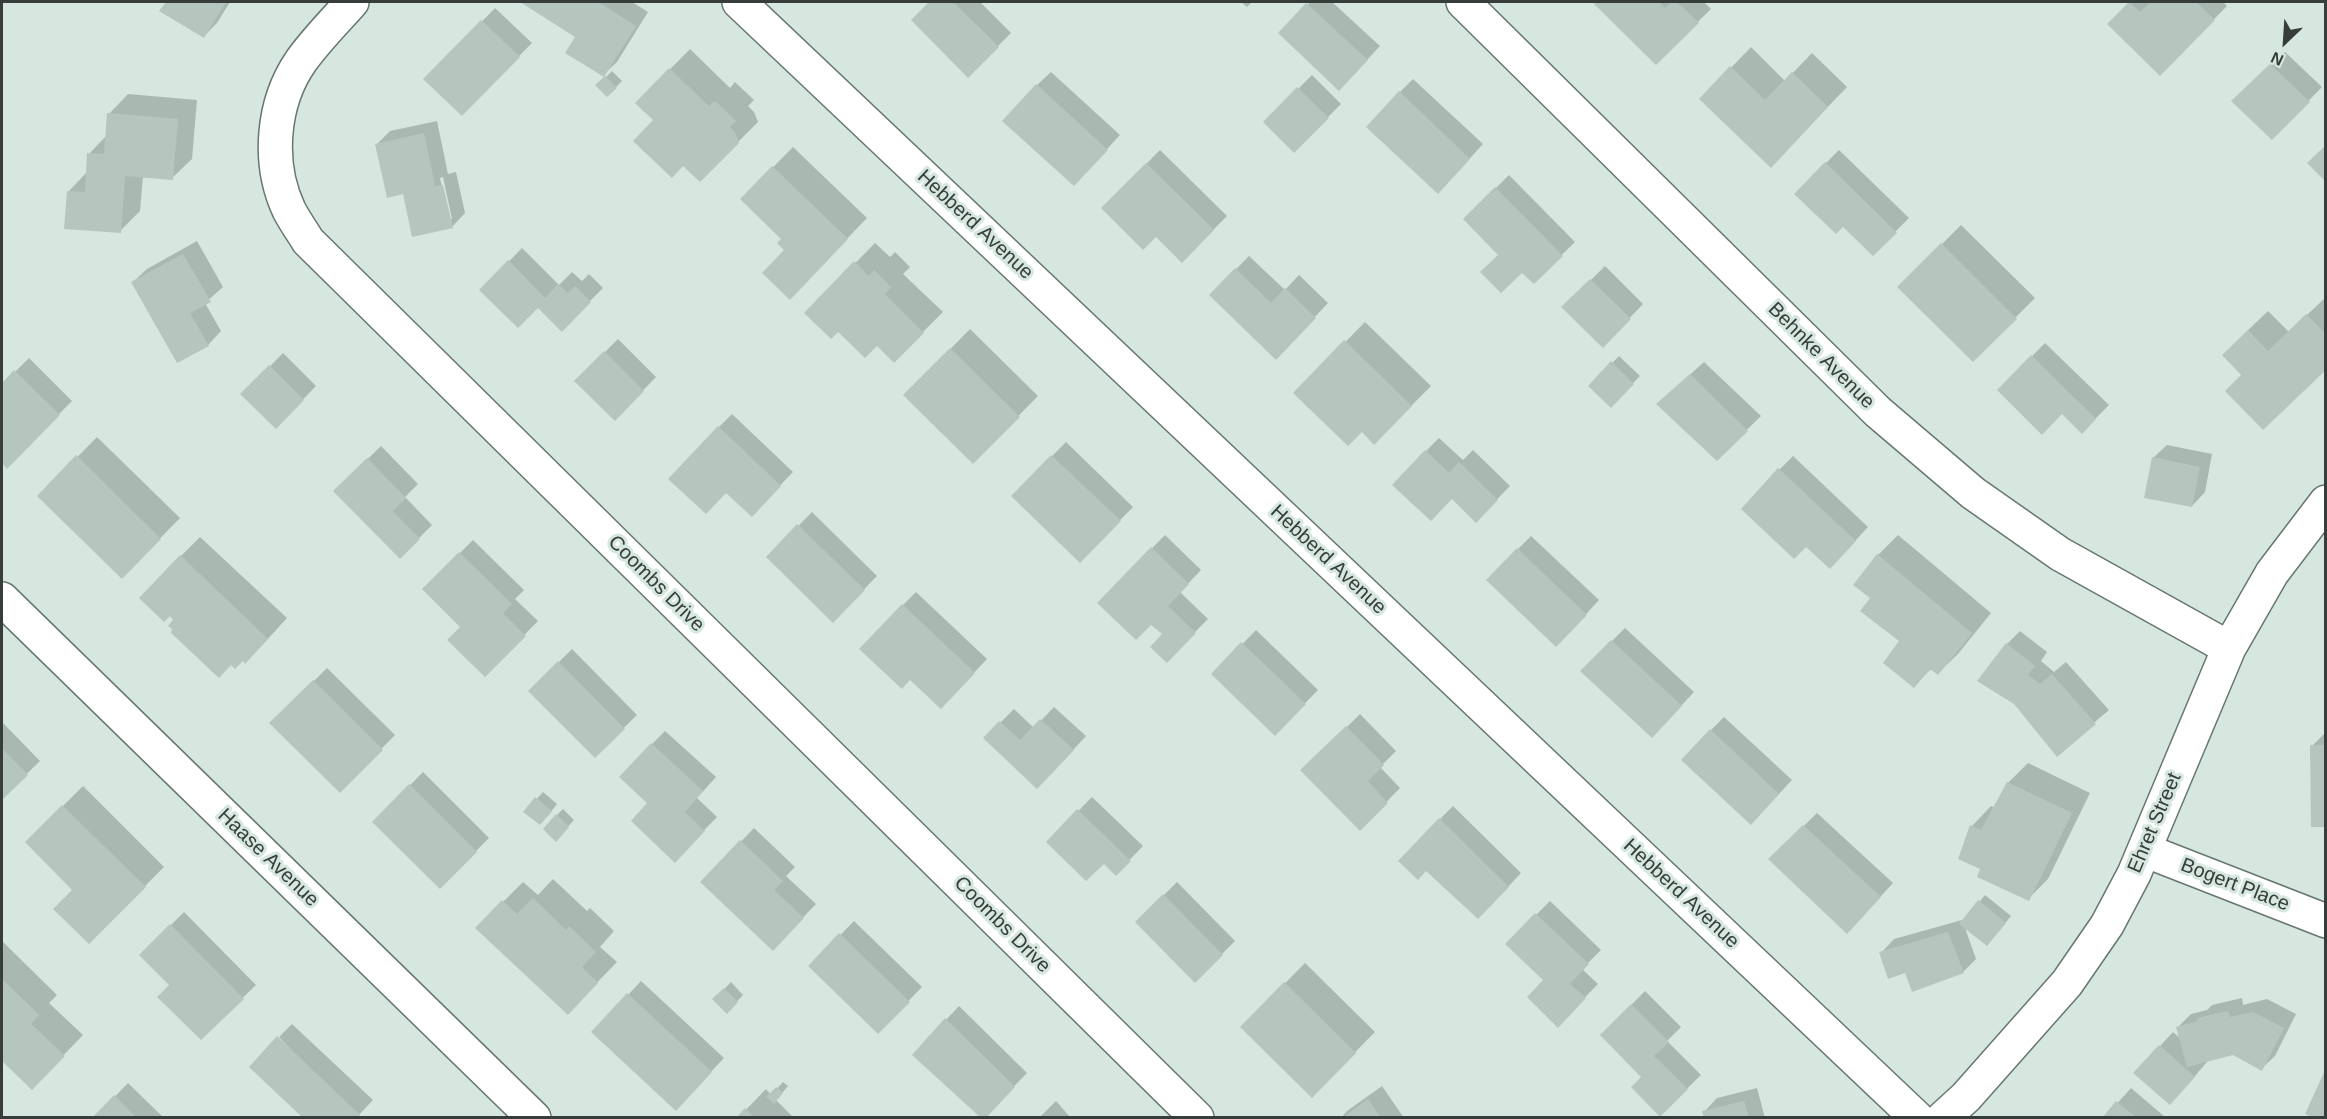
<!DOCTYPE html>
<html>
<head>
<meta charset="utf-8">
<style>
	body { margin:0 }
	#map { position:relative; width:2327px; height:1119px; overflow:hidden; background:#d5e7df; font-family:Arial,sans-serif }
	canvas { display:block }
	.frame { position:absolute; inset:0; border:3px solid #363d3a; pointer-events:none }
	.north { position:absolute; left:2255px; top:12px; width:60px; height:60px; -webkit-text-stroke:4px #d5e7df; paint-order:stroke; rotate:205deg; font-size:16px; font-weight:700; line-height:24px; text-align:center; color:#363d3a }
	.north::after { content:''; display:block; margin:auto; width:21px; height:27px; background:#363d3a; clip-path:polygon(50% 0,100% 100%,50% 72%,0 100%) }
</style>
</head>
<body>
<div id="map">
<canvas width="2327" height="1119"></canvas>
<div class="frame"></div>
<div class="north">N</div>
</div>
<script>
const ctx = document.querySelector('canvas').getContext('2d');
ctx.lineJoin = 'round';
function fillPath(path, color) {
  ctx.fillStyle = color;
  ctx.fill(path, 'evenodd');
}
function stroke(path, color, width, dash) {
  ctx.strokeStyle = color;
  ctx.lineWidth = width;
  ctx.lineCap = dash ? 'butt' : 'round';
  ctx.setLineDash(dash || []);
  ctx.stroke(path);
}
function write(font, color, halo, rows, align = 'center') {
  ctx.font = font + ' Arial,sans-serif';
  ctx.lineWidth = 6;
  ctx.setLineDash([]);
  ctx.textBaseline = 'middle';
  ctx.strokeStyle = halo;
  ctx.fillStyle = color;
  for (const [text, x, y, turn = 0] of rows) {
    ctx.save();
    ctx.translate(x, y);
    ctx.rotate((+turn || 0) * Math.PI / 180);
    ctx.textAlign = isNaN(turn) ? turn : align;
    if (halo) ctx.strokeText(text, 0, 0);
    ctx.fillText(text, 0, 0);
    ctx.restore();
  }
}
fillPath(new Path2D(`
	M167,2h63l-13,21 -13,13 -43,-25z
	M523,2h109l16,10 -31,50 -14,13 -25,-38z
	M931,2h49l31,31 -43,43 -55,-56z
	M1241,2h11l-5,5z
	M1310,2h22l48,44 -28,30 -72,-43z
	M1598,2h106l7,7 -55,54 -60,-59z
	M2132,2h91l4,4 -67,68 -51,-50z
	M495,8l37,35 -70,71 -36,-35z
	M1751,47l34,34 27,-28 35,34 -57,59 -89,-47z
	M690,49l40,39 5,-6 19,18 -6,6 6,6 4,10 -58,58 -17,-16 -28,-44 -17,-18z
	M2285,52l37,35 -50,51 -25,-50z
	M612,71l10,10 -14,14 -10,-10z
	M1051,72l69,63 -33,36 -50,-86z
	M1312,75l29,29 -47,47 -29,-29z
	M1413,79l70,65 -32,35 -51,-87z
	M128,94l69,6 -5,59 -20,19 -29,-2 -3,35 -20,20 -51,-40 18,-19 2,-18 18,-19 2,-21z
	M437,121l11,53 8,-2 9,41 -13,14 -48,-34 -27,-49 13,-13zM443,177l9,42h-3l-9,-41z
	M793,147l74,71 -58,60 -23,-28 -3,-12 -41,-39z
	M1160,150l67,66 -45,45 -26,-26 -53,-27z
	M1839,150l70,68 -36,36 -30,-29 -47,-32z
	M1509,175l66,67 -41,40 -34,-28 -35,-35z
	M1961,225l74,73 -62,62 -74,-73z
	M197,241l26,46 -18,16 16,28 -13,14 -75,-63 14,-13z
	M875,243l15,14 5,-5 15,15 -7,7 40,38 -49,49 -17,-17 -39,-14 -32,-17z
	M522,248l37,37 13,-13 10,9 7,-7 14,14 -41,41 -24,-23 -57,-16z
	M1249,256l36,34 14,-15 29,28 -52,55 -65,-63z
	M1605,266l38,38 -40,42 -39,-39z
	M2326,297v71l-83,7v-40l25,-24 21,21z
	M1365,322l66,64 -57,57 -12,-12 -67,-38z
	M970,329l68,67 -65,66 -68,-67z
	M618,339l38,38 -41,42 -39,-38z
	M2045,343l64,62 -27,27 -20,-20 -63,-22z
	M283,353l33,33 -40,41 -33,-33z
	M1619,356l21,20 -29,30 -21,-20z
	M29,358l43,43 -65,65 -5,-5v-76z
	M1704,362l57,54 -44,43 -45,-68z
	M732,414l61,58 -41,43 -33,-88z
	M97,437l83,81 -58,59 -83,-81z
	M1439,438l24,22 10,-10 37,36 -34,35 -50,-70z
	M1066,442l67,65 -53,54 -67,-65z
	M2167,445l45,9 -7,38 -13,14 -39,-48z
	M381,446l37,38 -13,13 27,28 -32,32 -65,-66z
	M1793,456l75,71 -25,27 -64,-84z
	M812,512l65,64 -44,45 -65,-64z
	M1165,535l36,35 -21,22 28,27 -42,42 -2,-27 -13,-11 -52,-20z
	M1898,535l93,78 -33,41 -20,19 -6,-5 -18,18 -13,-45 -29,-44 6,-42z
	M1531,536l68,64 -29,32 -52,-83z
	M200,537l87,81 -22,24 -89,-22 5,-64z
	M473,540l51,50 -9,9 23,22 -53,54 -23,-48 -38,-38z
	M916,592l71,67 -33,35 -51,-89z
	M1625,628l69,64 -29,31 -83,-52z
	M1256,630l62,60 -43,44 -62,-60z
	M2020,631l27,21 -6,9 13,11 12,-10 43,48 -52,44 -50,-110z
	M572,649l65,66 -42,41 -65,-65z
	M327,668l68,67 -55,56 -68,-68z
	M1054,707l32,29 -35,38 -66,-36 29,-29 20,19z
	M1360,714l36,37 -16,16 20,21 -40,41 -57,-58z
	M1724,717l68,63 -28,30 -53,-80z
	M2,722l38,39 -38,37z
	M665,731l51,46 -19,21 20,19 -29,30 -39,-44 3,-59z
	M2326,732v93l-14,-79z
	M2028,763l62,30 -42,86 -20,20 -46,-31 -10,-42 19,-20 4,2 13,-25z
	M423,772l66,66 -49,49 -66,-65z
	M83,786l81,81 -75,75 -15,-52 -47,-48z
	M543,792l14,12 -10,13 -21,-6z
	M1092,797l51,49 -27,28 -12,-12 -56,-20z
	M1453,806l68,67 -29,31 -52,-85z
	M563,809l11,11 -12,13 -5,-18z
	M1817,813l76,70 -33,36 -90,-60z
	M754,828l41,39 -9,9 30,28 -30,31 -84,-53z
	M553,879l34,32 3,-3 24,23 -14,16 17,15 -30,31 -110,-65 46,-46 15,13z
	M1177,882l58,59 -40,40 -58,-59z
	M1985,895l26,21 -18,22 -29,-13 12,34 -13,13 -57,-1 -25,-18 13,-14 68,-19 1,2z
	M1550,901l51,49 -19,19 16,15 -40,41 -13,-45 -38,-36z
	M184,912l72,73 -55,53 -30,-53 -30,-30z
	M854,921l68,66 -44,45 -68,-66z
	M2,941l55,54 -8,8 34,32 -51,53 -30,-30z
	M1305,963l70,69 -63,64 -70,-69z
	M641,981l83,77 -35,37 -61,-100z
	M731,982l12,13 -16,17 -12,-13z
	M1645,991l36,36 -14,14 34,34 -41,40 -16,-38 -42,-42z
	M2242,998l1,7 24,-6 29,15 -21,42 -14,13 -28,-15 -28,7 2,1 -24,28 -48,-17 38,-41 8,7 -3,-12 13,-13 16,-4 5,-5z
	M959,1006l68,67 -30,31 -51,-84z
	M292,1024l81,76 -17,18 -77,-81z
	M783,1082l5,4 -12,14 18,18h-56l28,-29 5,6z
	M128,1083l36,35h-70z
	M1382,1086l22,32h-63l6,-7z
	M1757,1088l8,30h-59l-2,-6 13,-14z
	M2131,1088l34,29 -1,1h-60z
	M1056,1101l15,17h-32z`), '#0003');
fillPath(new Path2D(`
	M166,2h60l-22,36 -45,-27z
	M520,2h78l38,24 -32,51 -39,-24 10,-16z
	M929,2h24l46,45 -31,31 -57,-58z
	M1596,2h63l6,6 7,-6h5l22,21 -43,42 -62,-61z
	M2129,2l11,10 11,-10h45l19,18 -55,56 -53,-52z
	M1306,3l62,57 -29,31 -61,-58z
	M481,20l39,37 -58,59 -39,-37z
	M2270,64l40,38 -38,38 -41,-39z
	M1730,66l35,34 27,-28 36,35 -57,61 -72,-69z
	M669,68l40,38 6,-5 21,20 -6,6 5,5 4,11 -39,39 -17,-16 -11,12 -39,-37 20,-21 -18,-17z
	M605,76l12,12 -10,9 -12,-12z
	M1036,84l72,66 -34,36 -72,-65z
	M1297,87l32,31 -35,35 -31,-31z
	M1399,91l71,68 -32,35 -72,-67z
	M107,113l71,6 -5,61 -48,-4 -4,57 -57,-4 3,-38 18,1 2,-39 17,1z
	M424,133l11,53 8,-1 10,43 -41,9 -9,-43 -16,4 -12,-54z
	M2326,145v37l-19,-19z
	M1825,162l72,71 -24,23 -30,-29 -7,7 -42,-40z
	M1146,163l68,67 -32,33 -26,-26 -13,13 -42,-42z
	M772,166l76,73 -58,61 -28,-27 22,-23 -7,-7 4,-4 -41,-40z
	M1495,187l68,69 -29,28 -12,-11 -21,20 -21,-21 18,-17 -35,-36z
	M1941,243l76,76 -44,43 -76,-75z
	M183,254l28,48 -21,11 19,33 -32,17 -46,-81z
	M508,260l37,38 13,-14 10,9 7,-7 16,16 -29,30 -24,-24 -20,20 -39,-38z
	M854,261l15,15 5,-6 17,17 -6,7 39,39 -30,30 -17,-17 -12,12 -27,-26 -7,7 -27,-26z
	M1235,268l36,35 14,-15 31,30 -40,42 -67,-65z
	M1590,279l41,40 -28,29 -42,-41z
	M2306,314l20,20v36l-63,60 -38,-39 16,-16 -19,-20 26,-25 20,21z
	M1344,340l68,66 -38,39 -12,-13 -14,14 -55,-53z
	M950,348l70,69 -47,47 -70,-69z
	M604,351l40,40 -29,30 -41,-40z
	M2031,355l65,64 -14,15 -20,-20 -20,21 -45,-45z
	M1611,361l23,23 -23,24 -23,-22z
	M269,365l35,35 -28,29 -36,-35z
	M14,370l46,45 -53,54 -5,-6v-80z
	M1690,374l58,57 -31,30 -61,-57z
	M718,426l63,60 -29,31 -26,-24 -20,21 -38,-35z
	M1425,450l24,23 10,-11 39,38 -22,23 -24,-24 -21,22 -39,-36z
	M76,455l85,84 -39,40 -85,-83z
	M1051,455l70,66 -41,42 -69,-67z
	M2152,457l48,10 -8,40 -48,-9z
	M367,458l39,40 -13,13 27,28 -20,20 -67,-68z
	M1778,468l78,73 -26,28 -24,-22 -12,12 -53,-50z
	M797,524l68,66 -32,33 -67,-66z
	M1151,547l38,37 -21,22 28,27 -29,30 -17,-16 12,-13 -11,-9 -15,15 -39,-37z
	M1517,548l70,67 -31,32 -70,-67z
	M459,552l53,52 -9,9 23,23 -41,41 -38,-37 13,-13 -38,-38z
	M1877,554l95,79 -34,42 -8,-6 -16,19 -31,-25 16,-22 -39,-30 10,-13 -17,-13z
	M180,555l88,84 -23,25 -2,-3 -8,8 -4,-4 -12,13 -48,-45 1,-4 -4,-3 5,-6 -3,-4 -6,6 -25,-24z
	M902,604l73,69 -34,36 -31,-29 -8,9 -43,-40z
	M1611,640l71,66 -30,32 -72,-67z
	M1241,642l65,62 -31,32 -64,-62z
	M2006,643l29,23 -7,9 12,9 12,-10 44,50 -39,33 -43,-53 -37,-23z
	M558,661l67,68 -30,29 -67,-67z
	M313,680l70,70 -43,43 -71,-70z
	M1040,719l34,31 -37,39 -54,-51 16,-17 21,19z
	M1346,726l38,39 -16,16 20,22 -28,28 -60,-61z
	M1710,729l69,65 -28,31 -70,-65z
	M651,743l52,48 -18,21 20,19 -30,32 -44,-42 16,-18 -28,-26z
	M2310,745h16v82h-15z
	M2,748l26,27 -26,25z
	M2007,782l65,31 -43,88 -52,-24 3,-8 -22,-10 12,-34 11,5z
	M409,784l68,68 -37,37 -68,-67z
	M535,797l17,14 -12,14 -17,-13z
	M62,805l84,82 -57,57 -36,-35 19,-19 -47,-48z
	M1077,809l54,52 -15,15 -12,-12 -18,17 -40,-39z
	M556,814l13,13 -13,15 -13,-13z
	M1439,818l70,69 -31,32 -52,-48 -8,9 -20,-19z
	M1803,825l78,72 -34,37 -79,-75z
	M740,840l43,41 -9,9 30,28 -31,33 -73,-69z
	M1163,894l60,61 -28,28 -60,-61z
	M533,898l33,32 3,-4 27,26 -14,15 16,16 -30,32 -93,-87 27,-28 15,14z
	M1978,900l28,23 -19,23 -28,-22z
	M1535,913l54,51 -19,20 16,14 -28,30 -31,-31 16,-17 -38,-36z
	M170,924l74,75 -43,41 -44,-43 12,-12 -30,-30z
	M1948,932l16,41 -52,19 -7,-19 -17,6 -9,-27z
	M839,933l71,69 -32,32 -70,-68z
	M2,979l37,36 -8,9 34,32 -33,34 -30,-29z
	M1284,982l72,71 -44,45 -72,-71z
	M724,988l14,14 -11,12 -15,-15z
	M627,993l85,79 -36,39 -85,-79z
	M1631,1004l38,38 -15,14 34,33 -28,28 -29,-30 10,-10 -41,-42z
	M2228,1011l2,6 23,-5 31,16 -22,43 -29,-16 -46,12 -11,-40 22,-6 -1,-3z
	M945,1018l70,69 -29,31h-5l-69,-63z
	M277,1036l83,79 -2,3h-55l-54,-51z
	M2159,1045l36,32 -25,28 -37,-32z
	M2326,1068v50h-12l-9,-4z
	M776,1087l7,6 -9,11 -8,-7z
	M114,1095l23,23h-45z
	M1368,1099l13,19h-39z
	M1744,1101l5,17h-45l-2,-7z
	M2116,1101l21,17h-35z
	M745,1108l10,10h-19z`), '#b5c6bf');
const minor = new Path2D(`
	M352,2c-17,19 -36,38 -51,59 -29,42 -34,102 -12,149 5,10 13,21 19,31l889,877
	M739,2l1178,1116
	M1463,2l415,410 95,81 87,61 169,94
	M2,599l532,519
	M2144,850l182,71
	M1943,1118l23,-21 101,-114 40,-58 27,-51 95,-226 43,-75 54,-71`);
stroke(minor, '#677770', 36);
stroke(minor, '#fff', 33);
write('20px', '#363d3a', '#d5e7df', [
	["Hebberd Avenue",975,225,43],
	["Behnke Avenue",1821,356,45],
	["Hebberd Avenue",1328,560,43],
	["Coombs Drive",656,584,45],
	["Ehret Street",2155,823,-67],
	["Haase Avenue",268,858,44],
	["Bogert Place",2235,885,21],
	["Hebberd Avenue",1681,894,43],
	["Coombs Drive",1002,925,45]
]);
</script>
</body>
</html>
